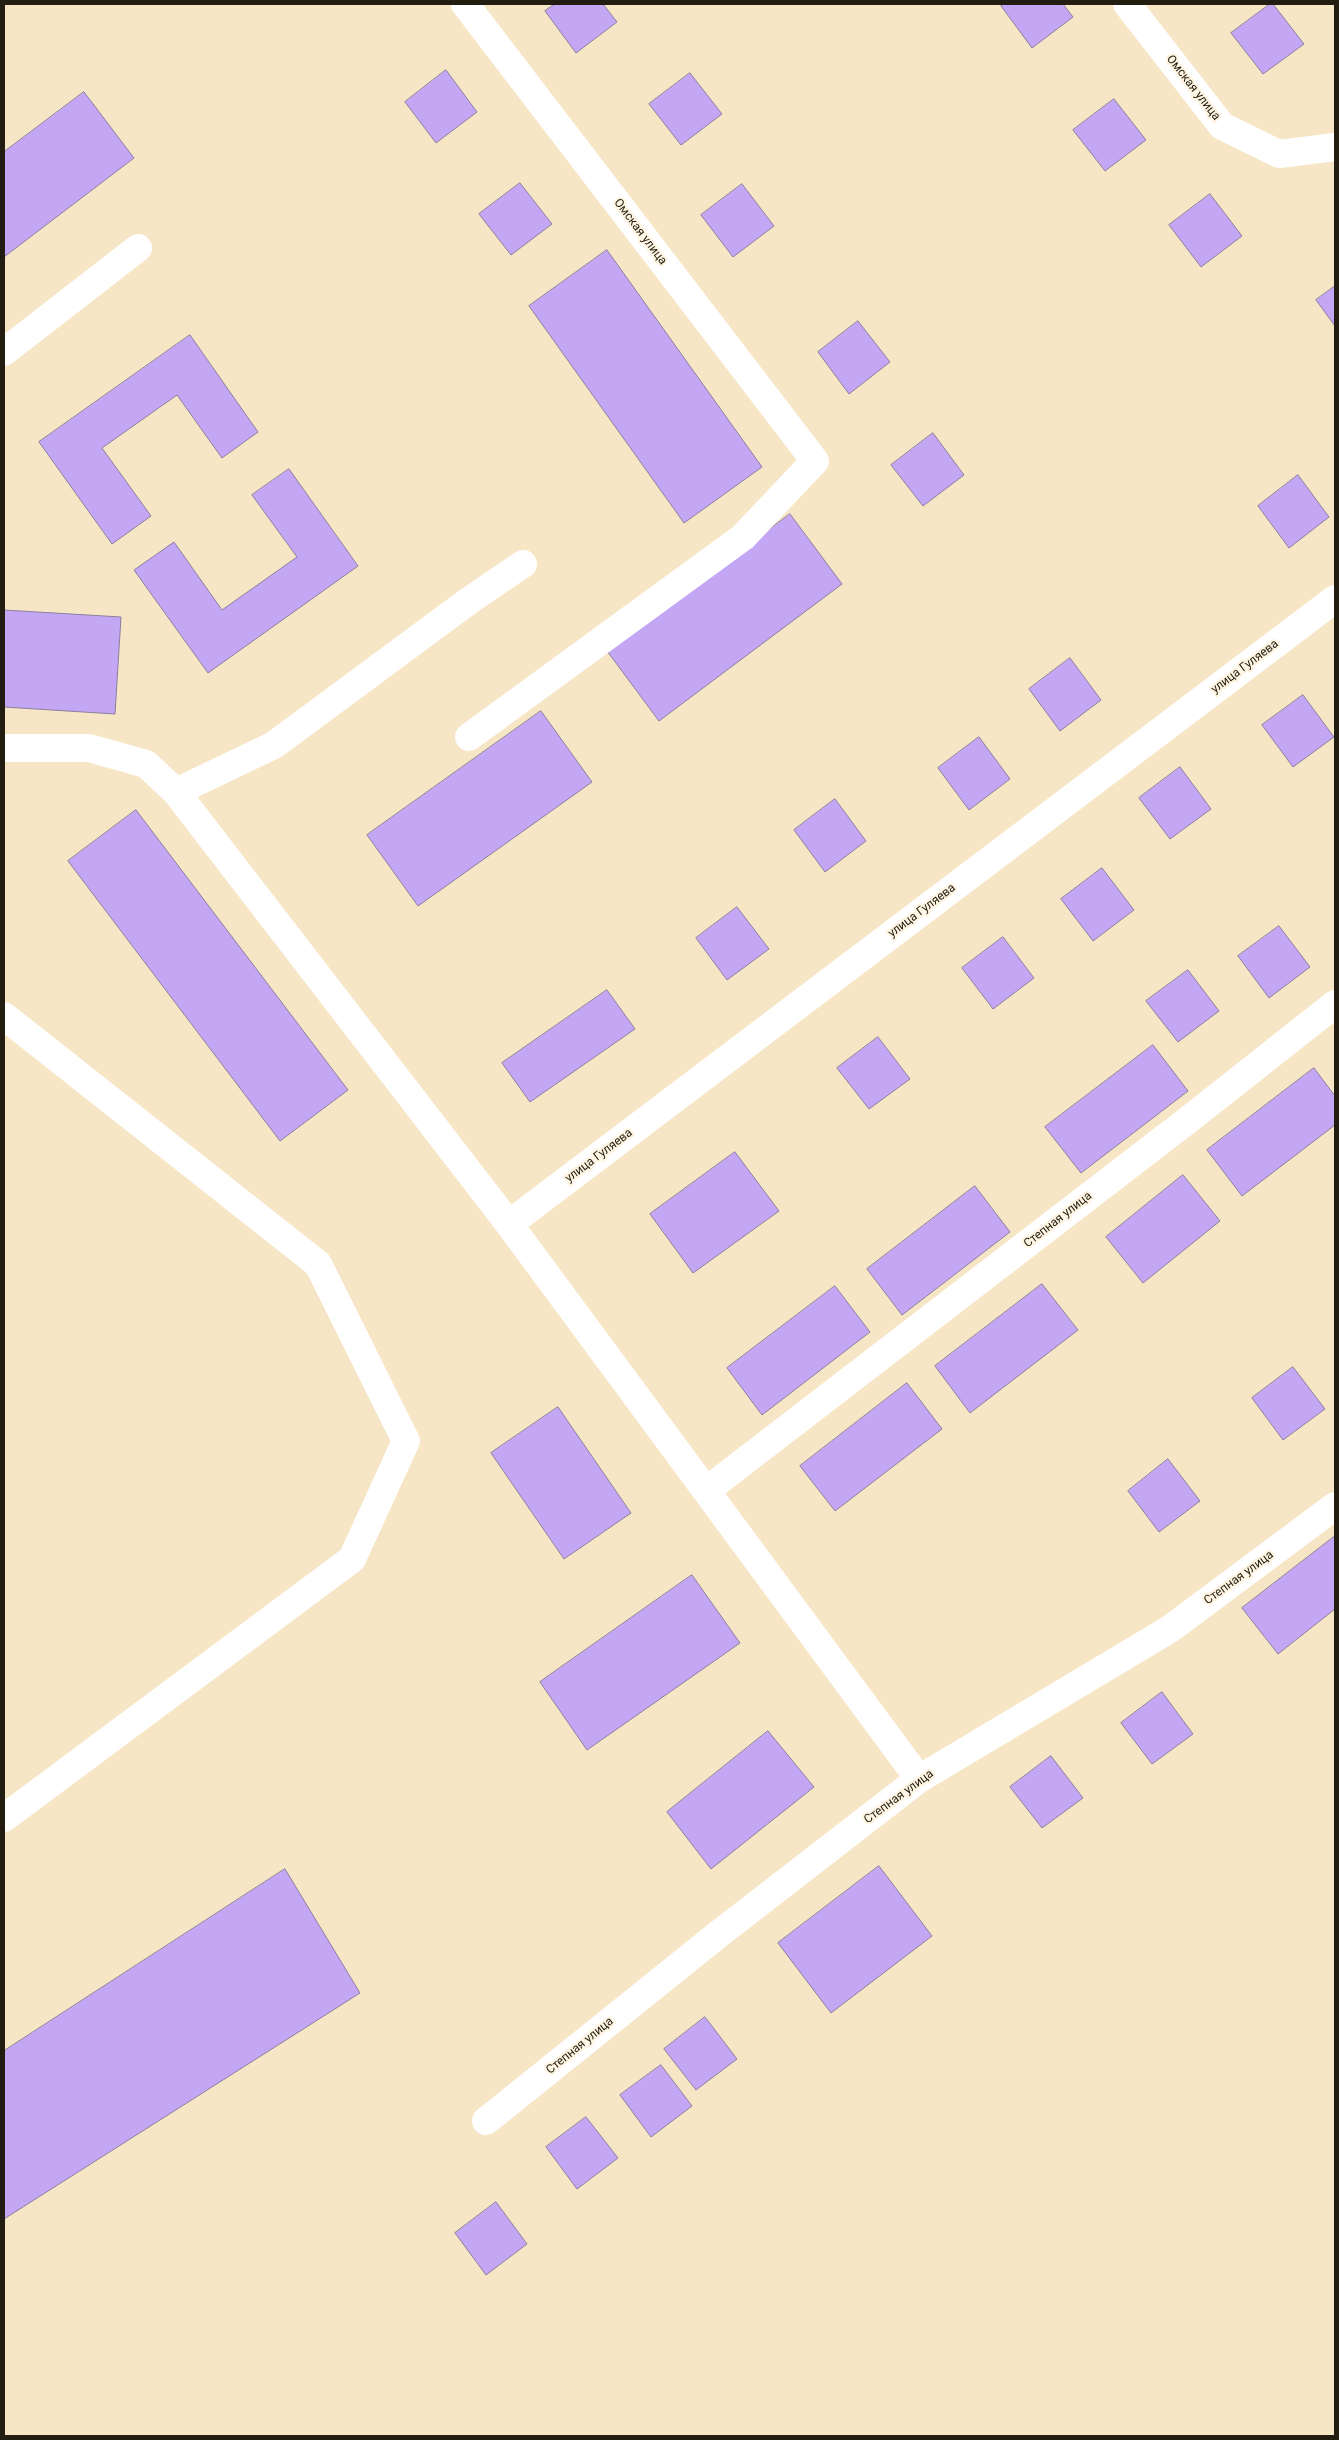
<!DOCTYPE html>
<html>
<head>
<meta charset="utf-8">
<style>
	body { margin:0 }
	#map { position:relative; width:1339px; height:2440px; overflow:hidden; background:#f7e6c6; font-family:Roboto,sans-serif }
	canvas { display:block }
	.frame { position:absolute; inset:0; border:5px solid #231d11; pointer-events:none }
</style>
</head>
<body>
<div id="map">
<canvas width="1339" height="2440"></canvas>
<div class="frame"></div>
</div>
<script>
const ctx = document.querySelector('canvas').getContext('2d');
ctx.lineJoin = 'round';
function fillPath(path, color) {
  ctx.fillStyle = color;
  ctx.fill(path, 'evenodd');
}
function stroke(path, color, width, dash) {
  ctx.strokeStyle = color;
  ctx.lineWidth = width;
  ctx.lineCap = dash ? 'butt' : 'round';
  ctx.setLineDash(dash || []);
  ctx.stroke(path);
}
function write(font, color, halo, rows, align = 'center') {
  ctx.font = font + ' Roboto,sans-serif';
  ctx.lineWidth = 4.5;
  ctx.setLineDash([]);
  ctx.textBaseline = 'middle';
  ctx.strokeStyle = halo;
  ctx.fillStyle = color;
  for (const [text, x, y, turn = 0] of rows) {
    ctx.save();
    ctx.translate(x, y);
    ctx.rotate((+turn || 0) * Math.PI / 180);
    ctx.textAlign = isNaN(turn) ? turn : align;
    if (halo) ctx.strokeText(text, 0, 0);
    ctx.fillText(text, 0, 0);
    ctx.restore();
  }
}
const building = new Path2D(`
	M555,4h48l14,18 -41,31 -31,-42z
	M1004,4h59l10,13 -41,31 -31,-42z
	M1270,4h3l31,40 -41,30 -32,-41z
	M446,70l31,42 -41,31 -31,-41z
	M690,73l32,41 -41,31 -32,-41z
	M84,92l50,66 -130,99v-105z
	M1114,99l32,41 -41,31 -32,-41z
	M520,183l32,41 -41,31 -32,-41z
	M742,184l32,42 -41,31 -32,-42z
	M1210,194l32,42 -41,31 -32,-42z
	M607,250l155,217 -78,56 -155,-217z
	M1335,286v40l-19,-26z
	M858,321l32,41 -41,32 -31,-42z
	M190,335l68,97 -36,26 -45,-63 -75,53 49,68 -39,28 -73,-102z
	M933,433l31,42 -41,31 -32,-41z
	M289,469l69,97 -150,107 -74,-103 40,-28 48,68 75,-53 -45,-62z
	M1298,475l31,42 -40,31 -31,-42z
	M790,514l52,70 -183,137 -52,-70z
	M4,610l117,7 -6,97 -111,-7z
	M1070,658l31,42 -41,31 -31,-42z
	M1303,695l31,42 -41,30 -31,-42z
	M541,711l51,71 -174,124 -51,-71z
	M979,737l31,42 -41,31 -31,-42z
	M1180,767l31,42 -41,30 -31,-41z
	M835,799l31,42 -41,31 -31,-42z
	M136,810l212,280 -68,51 -212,-280z
	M1102,868l32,42 -41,31 -32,-42z
	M737,907l32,42 -42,31 -31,-42z
	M1279,926l31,41 -41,31 -31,-42z
	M1003,937l31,41 -41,31 -31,-41z
	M1188,970l31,41 -41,31 -32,-41z
	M607,990l28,39 -105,73 -28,-39z
	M878,1037l32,42 -41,30 -32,-41z
	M1153,1045l35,46 -107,82 -36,-46z
	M1314,1068l21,28v29l-93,71 -35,-46z
	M735,1152l44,59 -86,62 -43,-59z
	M1183,1175l37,46 -77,62 -37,-46z
	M975,1186l35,46 -108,83 -35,-46z
	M1042,1284l36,46 -108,83 -35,-47z
	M835,1286l35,46 -108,83 -35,-47z
	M1293,1367l32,42 -42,31 -31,-42z
	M907,1383l35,46 -107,82 -35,-45z
	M558,1407l73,106 -67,46 -73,-106z
	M1168,1459l32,42 -41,31 -31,-41z
	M1335,1536v73l-57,45 -36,-46z
	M692,1575l48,68 -153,107 -47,-68z
	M1162,1692l31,42 -41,30 -31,-41z
	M768,1731l46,56 -103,82 -44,-57z
	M1051,1756l32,42 -41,30 -32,-41z
	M879,1866l53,70 -101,77 -53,-70z
	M285,1869l75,124 -356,226v-168z
	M705,2017l32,42 -41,31 -32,-41z
	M661,2065l31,41 -41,31 -31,-42z
	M586,2117l32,41 -41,31 -31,-42z
	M496,2202l31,42 -41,31 -31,-42z`);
fillPath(building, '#c3a7f5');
stroke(building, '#897f9d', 1);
stroke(new Path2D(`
	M465,4l350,457 -72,76 -274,200
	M1127,4l95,122 57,28 56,-7
	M4,352l134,-104
	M4,748h85l57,16 30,28 333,432 410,555
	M176,792l98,-47 196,-145 53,-36
	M4,1016l314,248 88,177 -54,118 -348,259
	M509,1224l826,-625
	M707,1490l481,-370 147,-116
	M486,2121l234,-188 199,-154 251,-150 165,-123`), '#fff', 28);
write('12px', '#231d11', '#fef4e1', [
	["Омская улица",1193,88,52],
	["Омская улица",640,232,53],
	["улица Гуляева",1245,667,-37],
	["улица Гуляева",922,911,-37],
	["улица Гуляева",599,1156,-37],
	["Степная улица",1058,1220,-38],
	["Степная улица",1239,1578,-36],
	["Степная улица",899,1797,-36],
	["Степная улица",580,2046,-39]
]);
</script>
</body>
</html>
